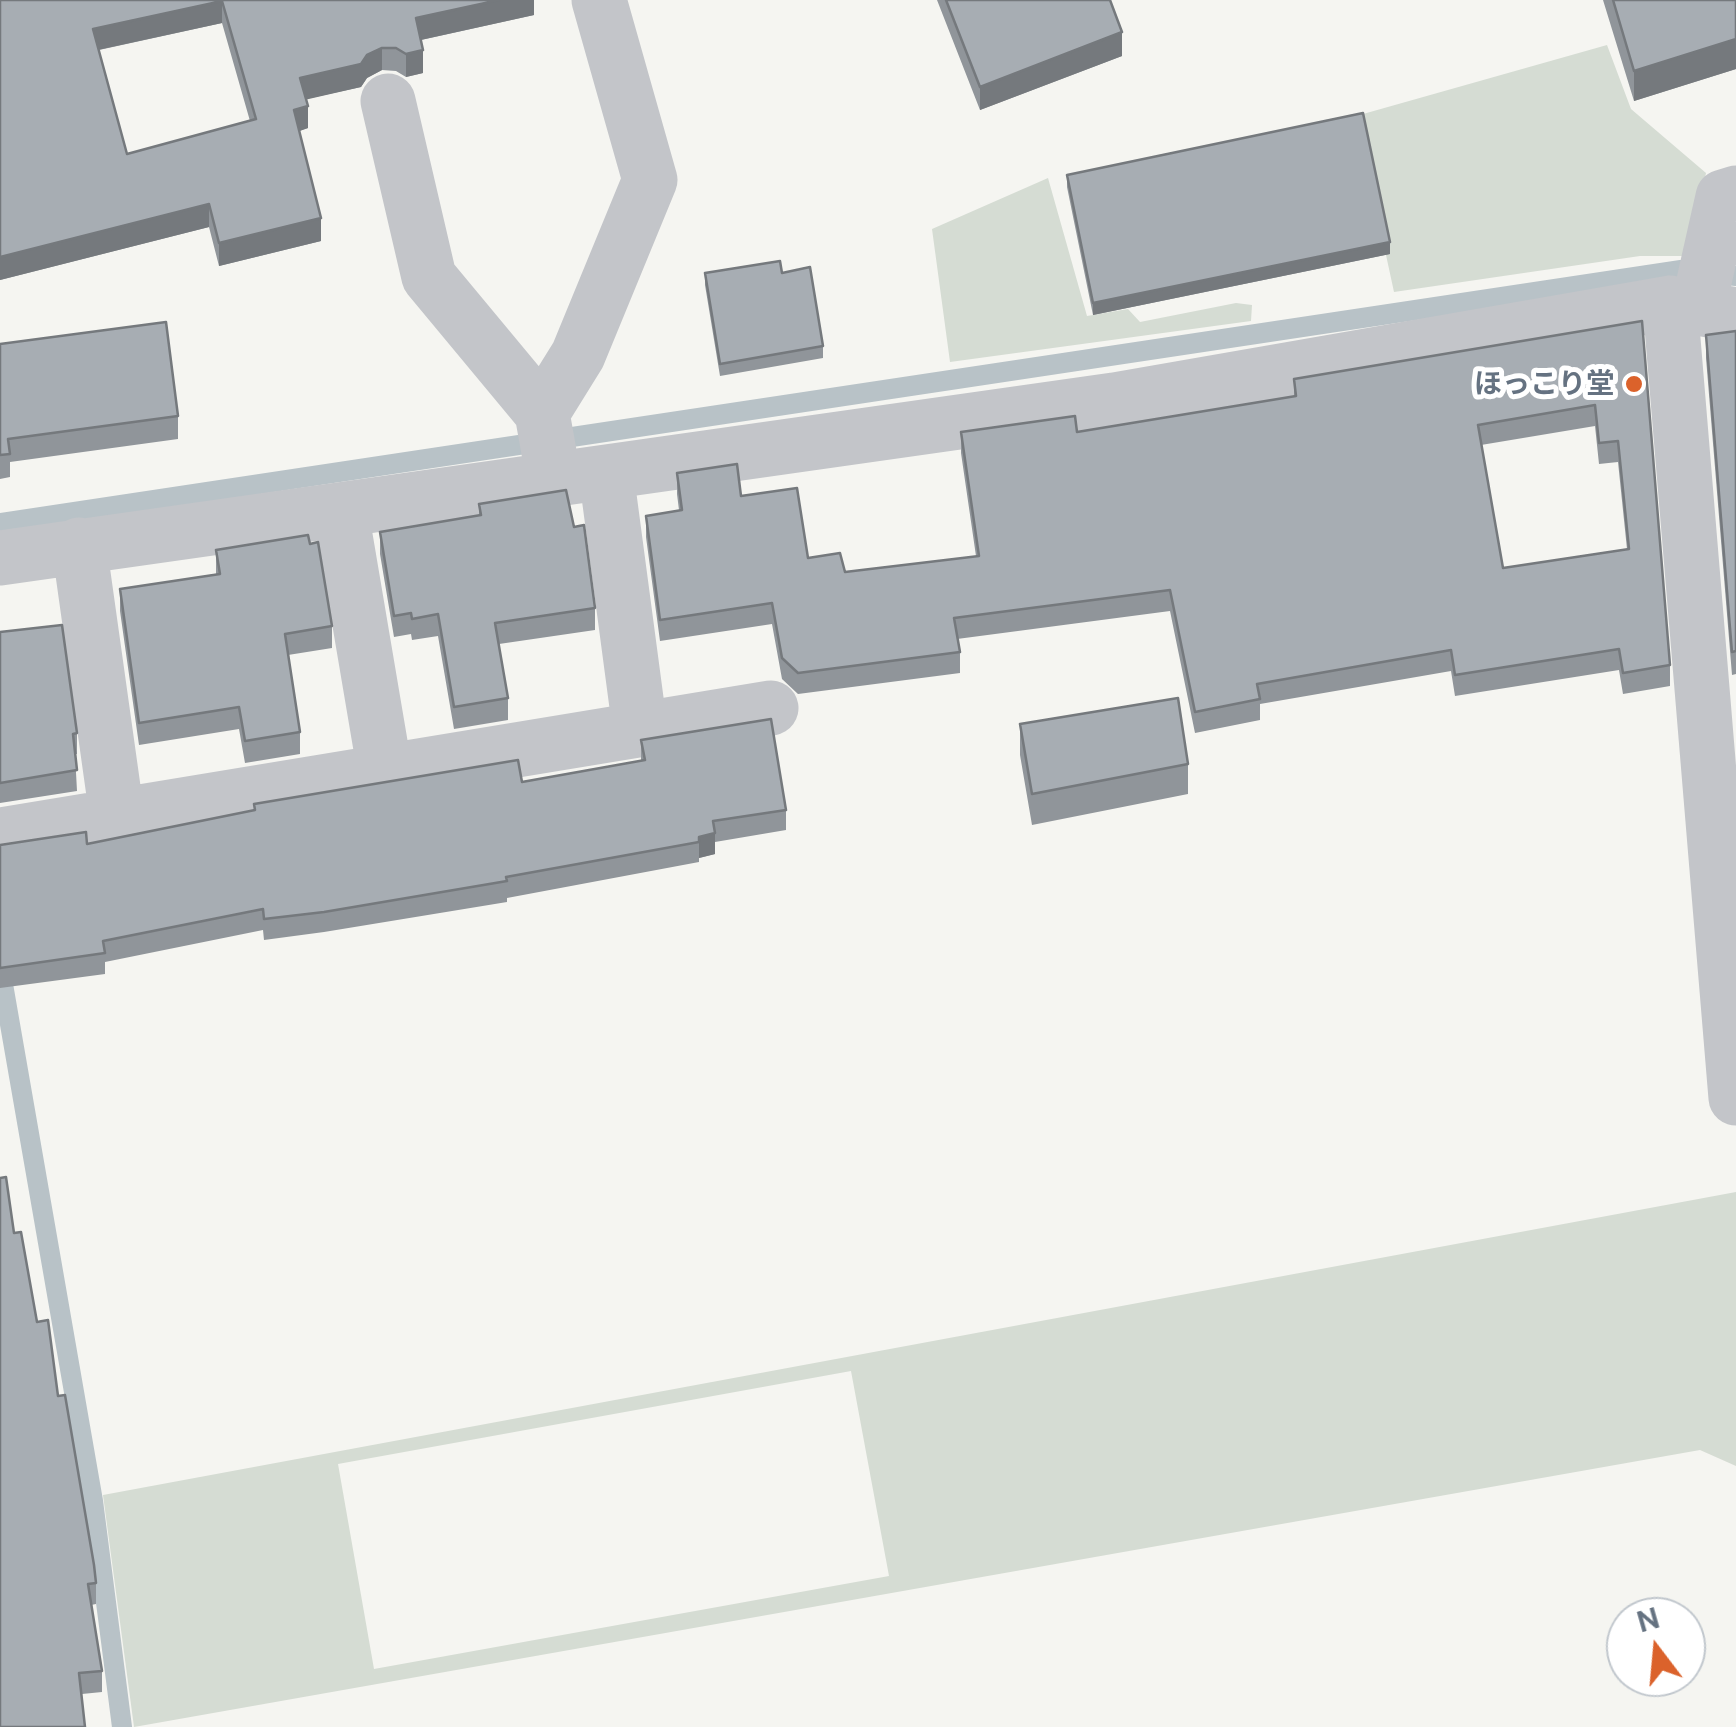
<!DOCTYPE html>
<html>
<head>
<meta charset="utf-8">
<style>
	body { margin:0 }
	#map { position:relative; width:1736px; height:1727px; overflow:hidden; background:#f5f5f1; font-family:"Public Sans",sans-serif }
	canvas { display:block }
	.north { position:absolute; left:1606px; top:1597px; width:100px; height:100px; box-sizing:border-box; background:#fff; border:2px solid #c1c7cd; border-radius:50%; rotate:344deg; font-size:28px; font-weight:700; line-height:40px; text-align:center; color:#657281 }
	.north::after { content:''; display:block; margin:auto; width:35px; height:45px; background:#db622b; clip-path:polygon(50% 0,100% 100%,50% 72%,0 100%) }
</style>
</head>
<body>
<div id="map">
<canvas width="1736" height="1727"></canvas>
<div class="north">N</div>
</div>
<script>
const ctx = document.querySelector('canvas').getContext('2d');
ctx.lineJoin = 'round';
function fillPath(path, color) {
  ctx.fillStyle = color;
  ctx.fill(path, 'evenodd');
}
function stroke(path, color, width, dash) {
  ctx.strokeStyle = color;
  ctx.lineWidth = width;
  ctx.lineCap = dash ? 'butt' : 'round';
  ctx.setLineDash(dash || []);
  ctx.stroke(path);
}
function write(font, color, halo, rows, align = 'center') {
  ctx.font = font + ' "Public Sans","Noto Sans JP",sans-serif';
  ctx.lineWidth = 10;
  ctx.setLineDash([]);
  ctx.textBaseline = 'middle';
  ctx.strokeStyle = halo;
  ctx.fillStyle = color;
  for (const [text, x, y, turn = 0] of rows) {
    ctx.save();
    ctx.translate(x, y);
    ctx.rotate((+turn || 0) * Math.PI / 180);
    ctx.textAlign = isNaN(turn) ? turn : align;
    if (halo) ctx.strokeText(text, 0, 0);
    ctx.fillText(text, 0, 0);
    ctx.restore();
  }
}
fillPath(new Path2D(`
	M1607,45l24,64 75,64 -17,83h-49l-246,36 -38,-176z
	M1048,178l39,138 41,-7 12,13 96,-19 16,2 -1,16 -301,41 -18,-133z
	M1736,1192v274l-36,-16 -1566,277 -31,-232zM851,1371l38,205 -515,93 -36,-205z`), '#d5dcd3');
stroke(new Path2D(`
	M0,523l1681,-253 55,6
	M0,967l93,534 29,226`), '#b8c2c7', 20);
stroke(new Path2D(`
	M388,101l41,176 113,136
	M1670,303l66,795
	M1698,308l25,-111 13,-4
	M606,473l34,256
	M554,480l-12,-67 36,-58 72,-175 -51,-180
	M341,512l44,260
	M79,545l38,271
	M0,558l1114,-158 556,-97 66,12
	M0,835l771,-127`), '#c3c5c9', 55);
fillPath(new Path2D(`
	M0,0h534v15l-113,25 2,33 -17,4 -10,-6 -14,-1 -15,8 -6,9 -55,12 2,29 -9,3 22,110 -102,25 -10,-39 -209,53zM222,23l28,98 -123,33 -28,-104z
	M937,0h173l12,56 -142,54z
	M1603,0h133v69l-102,32z
	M1067,175l323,79 -297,61 -26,-128z
	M705,273h77l41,73v12l-103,18 -15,-91z
	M1642,321l28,344v21l-47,8 -4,-24 -164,26 -4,-25 -191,33v16l-65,13 -25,-122 -213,28 3,13v21l-162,21 -16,-15 -10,-55 -112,17 -14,-104v-21l33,-6 -2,-16v-21l64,23 67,62 37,14 131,-16 -15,-103v-21h116l217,-35v-18zM1595,426l4,38 19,-2 9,87 -124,19 -22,-123z
	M1736,331v343l-4,1 -26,-317v-23z
	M0,344l178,72v23l-168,23v15l-10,2z
	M479,504l95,23 21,81v22l-96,14 9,54v22l-54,9 -16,-93 -26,4 -1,-6 -17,3 -14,-83v-22l99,-17z
	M216,550l116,76v22l-44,7 12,77v22l-55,9 -6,-34 -100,16 -19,-134v-22l96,-15z
	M0,632l77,101v21h-2l2,37 -77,12z
	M1020,724l168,40v30l-156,31 -12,-70z
	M641,740l145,70v20l-71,12v12l-16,4v4l-192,36v4l-183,30 -60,8 -1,-10 -158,32v12l-105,14v-143l87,-1 167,-34v-6l268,-22 119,-21z
	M14,1233l44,163 38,187v21l-5,1 11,66v21l-20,2z`), '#90959a');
fillPath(new Path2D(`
	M499,0h35v15l-118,26v-23z
	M222,1v22l-129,28v-22z
	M1122,32v24l-142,54v-23z
	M1736,39v30l-102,32v-30z
	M382,48v22l-15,8 -6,9 -61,14v-23z
	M423,50v23l-17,4v-23z
	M308,106v22l-14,5v-23z
	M209,204v23l-209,53v-23z
	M321,218v23l-102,25v-23z
	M1390,242v12l-297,61v-12z
	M715,833v21l-16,4v-21z`), '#75797d');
const building = new Path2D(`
	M0,0h499l-83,18 7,32 -17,4 -10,-6h-14l-15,7 -6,9 -61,14 8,28 -14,4 27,108 -102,25 -10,-39 -209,53zM222,1l34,118 -129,35 -34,-125z
	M946,0h164l12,32 -142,55z
	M1613,0h123v39l-102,32z
	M1363,113l27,129 -297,61 -26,-128z
	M780,261l2,12 28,-6 13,79 -103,18 -15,-91z
	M1642,321l28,344 -47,8 -4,-24 -164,26 -4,-25 -194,34 3,15 -65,13 -25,-122 -216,28 6,34 -162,21 -16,-15 -10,-55 -112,17 -14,-104 36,-6 -5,-37 60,-9 4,32 56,-8 11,70 32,-5 5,19 134,-16 -18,-124 114,-16 2,16 219,-36 -2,-17zM1595,405l4,38 19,-2 11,108 -126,19 -25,-143z
	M166,322l12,94 -170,23 2,15 -10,1v-111z
	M1736,331v320l-4,1 -26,-317z
	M566,490l8,37 10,-2 11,83 -100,15 13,75 -54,9 -16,-93 -26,5 -1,-6 -17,3 -14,-84 101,-17 -2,-11z
	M308,535l2,9 8,-2 14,84 -47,8 15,98 -55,9 -6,-34 -100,16 -19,-134 100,-15 -4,-24z
	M62,625l15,108 -4,1 4,36 -77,13v-151z
	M1178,698l10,66 -156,30 -12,-70z
	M771,719l15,91 -73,11 2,12 -16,4v5l-193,35 1,4 -183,31 -60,7 -1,-10 -160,32 2,12 -105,15v-123l86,-13 1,12 168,-34 -1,-6 264,-44 4,22 123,-22 -4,-20z
	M6,1177l8,56 7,-1 16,90 11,-2 10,76 7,-1 29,170 2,18 -8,1 14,87 -23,2 6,54h-85v-549z`);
fillPath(building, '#a7adb3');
stroke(building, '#75797d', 2.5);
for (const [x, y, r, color] of [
	[1634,384,10,"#db622b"]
]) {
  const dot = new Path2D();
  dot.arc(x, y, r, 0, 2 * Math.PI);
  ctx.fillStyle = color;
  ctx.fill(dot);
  stroke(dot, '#fff', 4);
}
write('bold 28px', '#657281', '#fff', [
	["ほっこり堂",1614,384]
], 'right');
</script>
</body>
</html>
